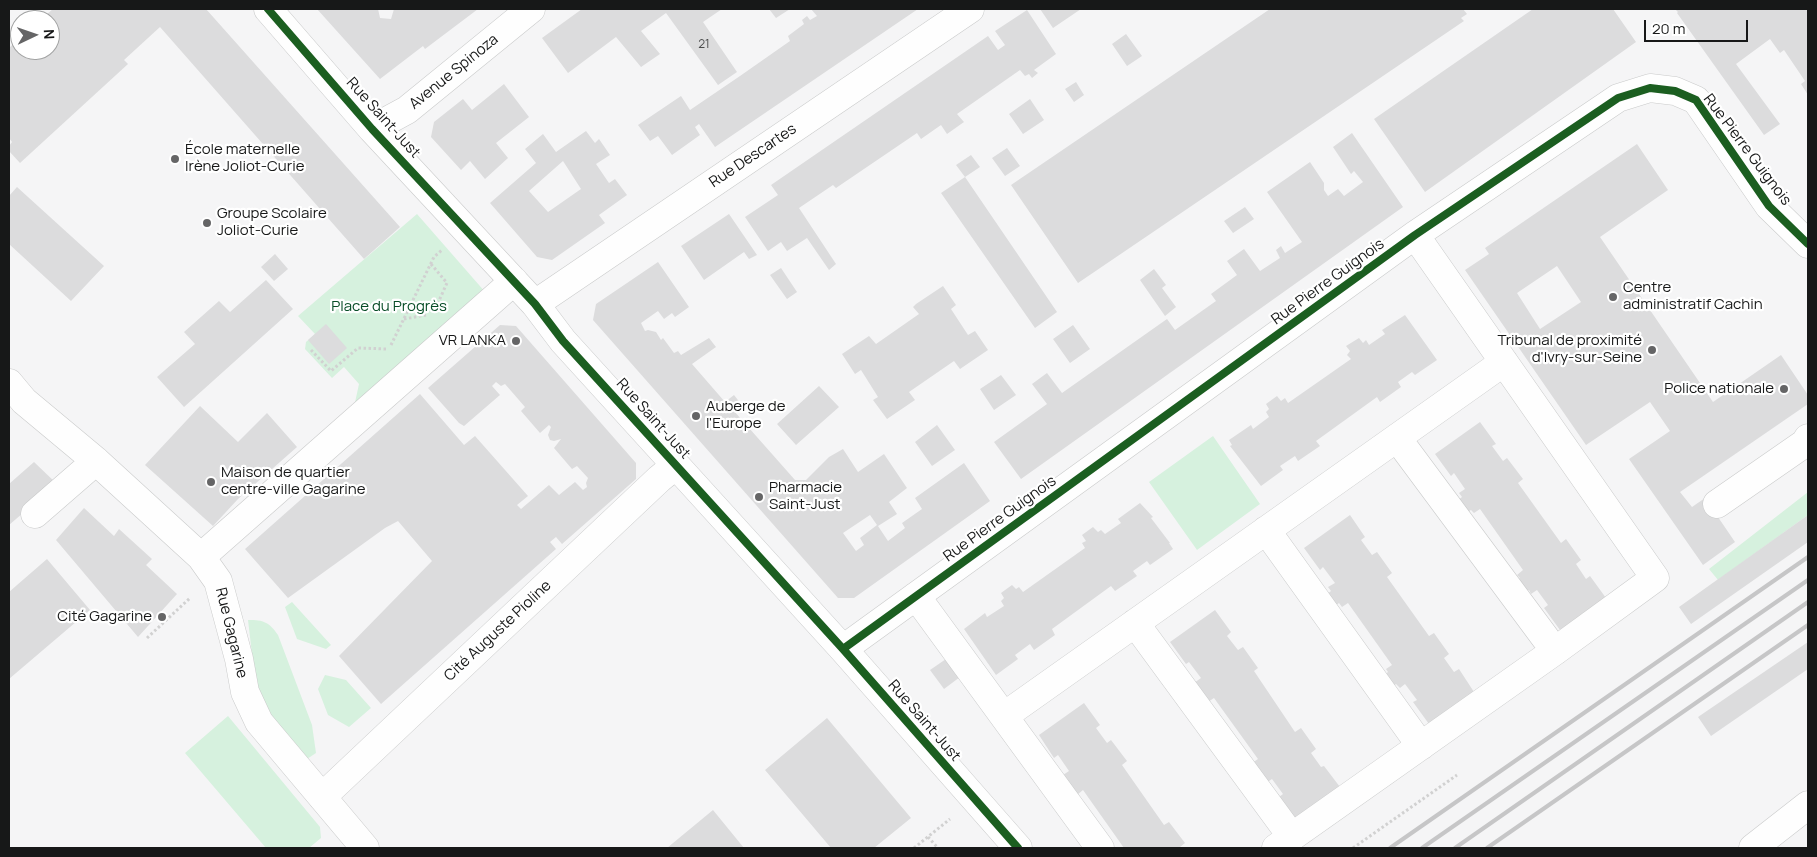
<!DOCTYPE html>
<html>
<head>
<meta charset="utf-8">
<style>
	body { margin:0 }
	#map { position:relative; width:1817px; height:857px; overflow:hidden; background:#f5f5f6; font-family:Manrope,sans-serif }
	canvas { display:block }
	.frame { position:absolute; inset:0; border:10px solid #171818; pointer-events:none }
	.north { position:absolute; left:10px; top:10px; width:50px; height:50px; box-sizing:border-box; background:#fff; border:1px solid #a2a3a3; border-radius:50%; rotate:87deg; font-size:14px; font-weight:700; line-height:20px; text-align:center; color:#171818 }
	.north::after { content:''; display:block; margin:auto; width:18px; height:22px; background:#656566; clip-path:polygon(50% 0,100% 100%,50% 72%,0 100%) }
	.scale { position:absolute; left:1644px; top:20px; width:104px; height:22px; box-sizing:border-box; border:2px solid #171818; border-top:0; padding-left:6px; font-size:15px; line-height:18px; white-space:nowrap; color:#171818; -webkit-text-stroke:4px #fff; paint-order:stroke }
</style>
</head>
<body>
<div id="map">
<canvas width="1817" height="857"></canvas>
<div class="frame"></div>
<div class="north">N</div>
<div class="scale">20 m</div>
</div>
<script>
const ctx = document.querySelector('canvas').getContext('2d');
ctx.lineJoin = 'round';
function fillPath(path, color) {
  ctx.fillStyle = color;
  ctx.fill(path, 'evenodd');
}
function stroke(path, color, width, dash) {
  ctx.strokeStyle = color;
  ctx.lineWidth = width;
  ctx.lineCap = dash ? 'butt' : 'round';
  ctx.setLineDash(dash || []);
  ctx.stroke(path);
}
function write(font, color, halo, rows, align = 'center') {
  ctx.font = font + ' Manrope,sans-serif';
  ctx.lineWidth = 4.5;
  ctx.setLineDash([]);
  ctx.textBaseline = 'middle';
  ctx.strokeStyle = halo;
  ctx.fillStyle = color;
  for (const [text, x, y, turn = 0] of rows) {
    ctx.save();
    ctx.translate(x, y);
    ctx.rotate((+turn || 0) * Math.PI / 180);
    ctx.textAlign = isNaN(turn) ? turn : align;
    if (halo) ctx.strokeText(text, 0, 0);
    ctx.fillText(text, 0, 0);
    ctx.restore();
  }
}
fillPath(new Path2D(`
	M417,214l69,79 -132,114 5,-23 -15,-17 -12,11 -27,-29 1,-7 9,-8 -17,-18z
	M1213,436l47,68 -63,46 -48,-68z
	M1808,492v23l-90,65 -9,-11z
	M292,602l39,43 -5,4 -29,-10 -12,-32z
	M248,620c16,0 21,2 30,15l34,90 4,28 -12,8 -38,-47 -12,-23 -2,-37z
	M325,675l21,5 25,28 -22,19 -21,-12 -10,-26z
	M228,716l92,111 1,11 -12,10h-43l-81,-95z`), '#d6f1de');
fillPath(new Path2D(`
	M53,9h153l194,218 -36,32 -204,-232 -36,33 4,4 -108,99 -11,-12v-5l3,-4 -3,-4v-90l11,-10v12h30v-30h-10z
	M317,9h61l2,9 11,1 3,-10h84l-53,40 -2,-3 -43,33z
	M582,9h140l-19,13 34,50 -19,13 -52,-72 -25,18 19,23 -19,13 -25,-30 -48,36 -26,-35z
	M769,9h21l-14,9z
	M811,9h107l-203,138 -16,-23 -4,3 5,8 -28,20 -14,-19 -8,5 -12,-16 43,-29 9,14 50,-34 50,-35 -2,-5 16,-12 -2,-4 5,-4 3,4 7,-4z
	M1040,9h41l-28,19z
	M1270,9h193l4,5 -6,4 3,3 -386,262 -67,-98z
	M1533,9h80l23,33 -211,150 -51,-73z
	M1675,9h133v86l-7,-11 4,-3 -21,-31 -4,3 -10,-14 -34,25 44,60 -16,11 -87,-122 1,-1z
	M1027,10l29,44 -22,16 4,3 -6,5 -3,-4 -4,2 -5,-6 -63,44 7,8 -17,12 -6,-9 -20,14 -4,-6 -81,55 -3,-3 -34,23 37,56 -7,6 -22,-32 -20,13 -6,-9 -13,9 -23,-34 33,-22 -7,-10 217,-149 10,14 7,-5 -10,-14z
	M1126,34l16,22 -15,10 -15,-22z
	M1076,82l8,13 -10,7 -9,-13z
	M504,84l25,33 -33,26 12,15 -23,21 -15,-18 -9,9 -30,-33 3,-15 29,-23 9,11z
	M1030,99l14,21 -21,14 -14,-20z
	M586,131l9,12 4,-4 11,16 -14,9 13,19 6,-4 12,16 -28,20 6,8 -53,37 -15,-3 -47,-54 46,-40 -11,-14 18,-15 13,18zM563,161l18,28 -33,23 -19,-21z
	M1352,133l51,74 -382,272 -27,-37 53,-38 -15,-20 15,-11 15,20 105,-74 8,11 41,-29 -5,-7 26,-19 -10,-14 17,-12 16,22 20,-13 -4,-8 5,-4 4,7 17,-11 -35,-50 43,-30 14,21v7l4,6 10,-7 6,7 19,-14 -9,-11 -3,3 -18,-27z
	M1637,144l31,46 -68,47 113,165 68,-47 27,40v9l-128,88 12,15 13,-9 30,44 -32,23 -74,-106 41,-28 -20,-29 -64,43 -121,-175 24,-16 -4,-6zM1557,266l24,36 -41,27 -23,-36z
	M1007,148l13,18 -15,10 -13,-18z
	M971,155l9,12 -15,10 92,135 -22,16 -94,-135 24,-16 -9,-12z
	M17,187l87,79 -33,35 -62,-57v-48z
	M1245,207l9,12 -21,14 -9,-12z
	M729,214l28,41 -8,4 -5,-7 -40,28 -23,-34z
	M275,254l13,15 -14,12 -13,-14z
	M658,262l31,45 -14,10 -3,-4 -8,6 -6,-8 -17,12 4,8 3,-1 8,2 5,8 2,-2 11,15 4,-2 3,4 28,-17 7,9 -24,17 33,38 9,-7 7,9 -7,7 61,69h11l23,-23 14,-8 15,23 26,-18 23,34 -18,14 8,12 -19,12 10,15 17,-13 -3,-5 20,-14 -7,-11 49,-35 26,38 -136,97h-16l-245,-278 3,-16zM870,515l7,10 -17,13 4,7 -8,6 -13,-18z
	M781,268l16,24 -10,7 -17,-24z
	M1154,269l12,16 -4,3 14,19 -11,9 -25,-36z
	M266,280l27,29 -109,98 -27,-30 38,-33 -11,-12 35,-31 11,11z
	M943,286l13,19 -5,4 17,26 7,-4 13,19 -28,19 -6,-8 -45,31 6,8 -28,19 -14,-19 5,-3 -17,-27 -6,4 -13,-20 27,-18 7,8 43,-30 -6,-7 3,-3z
	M1405,315l32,45 -22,15 -3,-3 -14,10 3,5 -21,15 -3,-5 -61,44 4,5 -22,15 -3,-5 -15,10 3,4 -22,16 -31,-40 2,-1 -3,-5 22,-15 2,4 16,-12 -3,-5 3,-3 -3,-5 11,-8 4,5 4,-3 3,5 63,-44 -4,-4 3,-4 -4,-5 13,-8 4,5 3,-3 3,5 16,-11 -3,-4z
	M326,324l21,24 -18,16 -21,-24z
	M500,325l16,1 120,137v16l-74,65 -6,-7 -6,5 6,7 -175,155 -42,-48 93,-95 -34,-40 -13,7 -97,70 -43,-49 175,-155 44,51 11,-9 53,60 -11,9 4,4 28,-24 10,10 16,-13 8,8 4,-3 -1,-4 2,-5 -11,-12 -5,3 -18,-21 7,-9 -7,2 -4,-1 -2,-5 3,-8 -2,-2 -9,8 -19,-22 4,-4 -20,-23 -4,2 -5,-4 -4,4 8,9 -36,31 -5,-3 -31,-35z
	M1073,325l17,24 -20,14 -17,-24z
	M1001,375l15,20 -22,15 -14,-21z
	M819,386l20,21 -43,38 -19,-21z
	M200,406l38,36 29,-29 30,34 -59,52 -25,27 -68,-61z
	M1480,422l16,22 -4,2 11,15 4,-3 16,21 -5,4 43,60 5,-4 15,21 -5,4 10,15 4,-3 16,22 -46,32 -16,-22 4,-3 -11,-15 -6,4 -2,-4 -6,4 -8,-13 5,-3 -3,-3 6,-5 -43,-61 -6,4 -3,-3 -5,3 -9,-12 5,-4 -3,-4 6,-4 -11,-16 -3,3 -16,-22z
	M937,425l18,25 -23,16 -17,-24z
	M34,462l23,22 -48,41v-41z
	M1140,503l13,14 -2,1 19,25h-1l4,6 -23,16 -3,-4 -14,10 4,5 -22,15 -4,-5 -59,43 3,6 -21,15 -4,-6 -15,11 3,4 -22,16 -32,-46 21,-16 2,4 17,-11 -3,-5 3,-3 -3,-5 11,-8 4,4 3,-2 4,5 62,-44 -3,-5 4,-2 -4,-6 11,-8 5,5 3,-2 4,4 16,-11 -3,-4z
	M84,508l30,28 5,-7 33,30 -6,6 31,29 -39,43 -82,-97z
	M1350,515l15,22 -4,3 11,15 5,-3 15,21 -5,4 42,59 5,-3 15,21 -5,4 10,14 5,-3 15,23 -45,32 -16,-22 4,-2 -12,-16 -5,4 -4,-4 -5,4 -8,-12 5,-4 -2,-3 6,-4 -44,-62 -6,4 -3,-4 -5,4 -8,-12 5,-4 -3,-4 7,-4 -12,-16 -3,3 -16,-22z
	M1808,515v27l-117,82 -12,-17z
	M47,559l43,51 -81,69v-87z
	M1215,610l16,22 -4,4 11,14 5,-3 15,21 -4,3 41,61 6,-4 15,21 -5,4 10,14 3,-1 16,21 -46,32 -15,-22 4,-3 -11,-15 -6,4 -14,-20 6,-4 -44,-61 -6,4 -14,-19 7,-5 -12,-16 -3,2 -16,-22z
	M1808,642v27l-97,67 -13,-19z
	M946,659l14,18 -16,12 -14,-19z
	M1084,703l16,22 -4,3 11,15 4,-3 16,21 -5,4 42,60 5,-3 16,21 -5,4 1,1h-57l-41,-58 -6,5 -14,-20 6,-4 -11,-16 -4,3 -15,-23z
	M827,718l84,100 -37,30h-43l-66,-78z
	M713,810l31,38h-77z`), '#dcdcdd');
const minor = new Path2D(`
	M268,9l104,120 163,175 28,37 280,308 175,199
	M372,129l35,-19 124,-101
	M535,304l435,-295
	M9,383l15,18 72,60 105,96 17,24 21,78 6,33 14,30 106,126
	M1397,438l158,213
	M1717,504l88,-61 3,-5
	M35,514l61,-53
	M1266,530l155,216
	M201,557l313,-276
	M916,596l184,252
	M1135,623l157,214
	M843,649l572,-414 203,-137 32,-10 25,3 21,9 73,106 39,38
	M1004,716l500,-354
	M322,797l337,-318 17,-14
	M1276,848l279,-197 100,-73 -240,-343
	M1753,848l55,-43`);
stroke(minor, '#c9caca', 29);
stroke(new Path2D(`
	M431,264l16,19 -10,22
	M404,319l22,-4
	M391,345l43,-88 8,-7
	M311,350l20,21 27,-23 29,1
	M147,638l43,-40
	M928,837l10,11
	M914,848l36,-29
	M1353,848l104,-73`), '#d1d1d1', 3, [2.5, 2.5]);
stroke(minor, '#fefefe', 28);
stroke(new Path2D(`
	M1390,848l418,-291
	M1422,848l386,-268
	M1455,848l353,-246
	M1487,848l321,-223`), '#c6c6c7', 4);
stroke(new Path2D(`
	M268,9l104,120 163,175 28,37 280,308 175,199
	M843,649l572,-414 203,-137 32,-10 25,3 21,9 73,106 39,38`), '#1b5e20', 8);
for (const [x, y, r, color] of [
	[175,159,5,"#656566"],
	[207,223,5,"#656566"],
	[1613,297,5,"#656566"],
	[516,341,5,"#656566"],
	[1652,350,5,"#656566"],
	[1784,389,5,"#656566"],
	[696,416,5,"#656566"],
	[211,482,5,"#656566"],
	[759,497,5,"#656566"],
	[162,617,5,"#656566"]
]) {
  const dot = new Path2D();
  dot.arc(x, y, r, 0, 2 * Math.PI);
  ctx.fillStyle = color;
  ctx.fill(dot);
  stroke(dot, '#fff', 2);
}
write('12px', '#494a4a', null, [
	["21",704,45]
]);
write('15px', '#171818', '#fff', [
	["Avenue Spinoza",454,72,-39],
	["Rue Saint-Just",383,118,48],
	["Rue Pierre Guignois",1747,150,53],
	["Rue Descartes",753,156,-34],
	["Rue Pierre Guignois",1328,282,-36],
	["Rue Saint-Just",653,419,48],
	["Rue Pierre Guignois",1000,519,-36],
	["Cité Auguste Pioline",498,631,-43],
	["Rue Gagarine",231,633,76],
	["Rue Saint-Just",924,721,49]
]);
write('15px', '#171818', '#fff', [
	["École maternelle",185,150],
	["Irène Joliot-Curie",185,167],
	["Groupe Scolaire",217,214],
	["Joliot-Curie",217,231],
	["Centre",1623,288],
	["administratif Cachin",1623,305],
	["VR LANKA",506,341,"right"],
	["Tribunal de proximité",1642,341,"right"],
	["d'Ivry-sur-Seine",1642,358,"right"],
	["Police nationale",1774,389,"right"],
	["Auberge de",706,407],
	["l'Europe",706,424],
	["Maison de quartier",221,473],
	["centre-ville Gagarine",221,490],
	["Pharmacie",769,488],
	["Saint-Just",769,505],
	["Cité Gagarine",152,617,"right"]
], 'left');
write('15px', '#084d27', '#fff', [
	["Place du Progrès",389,307]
]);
</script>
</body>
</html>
